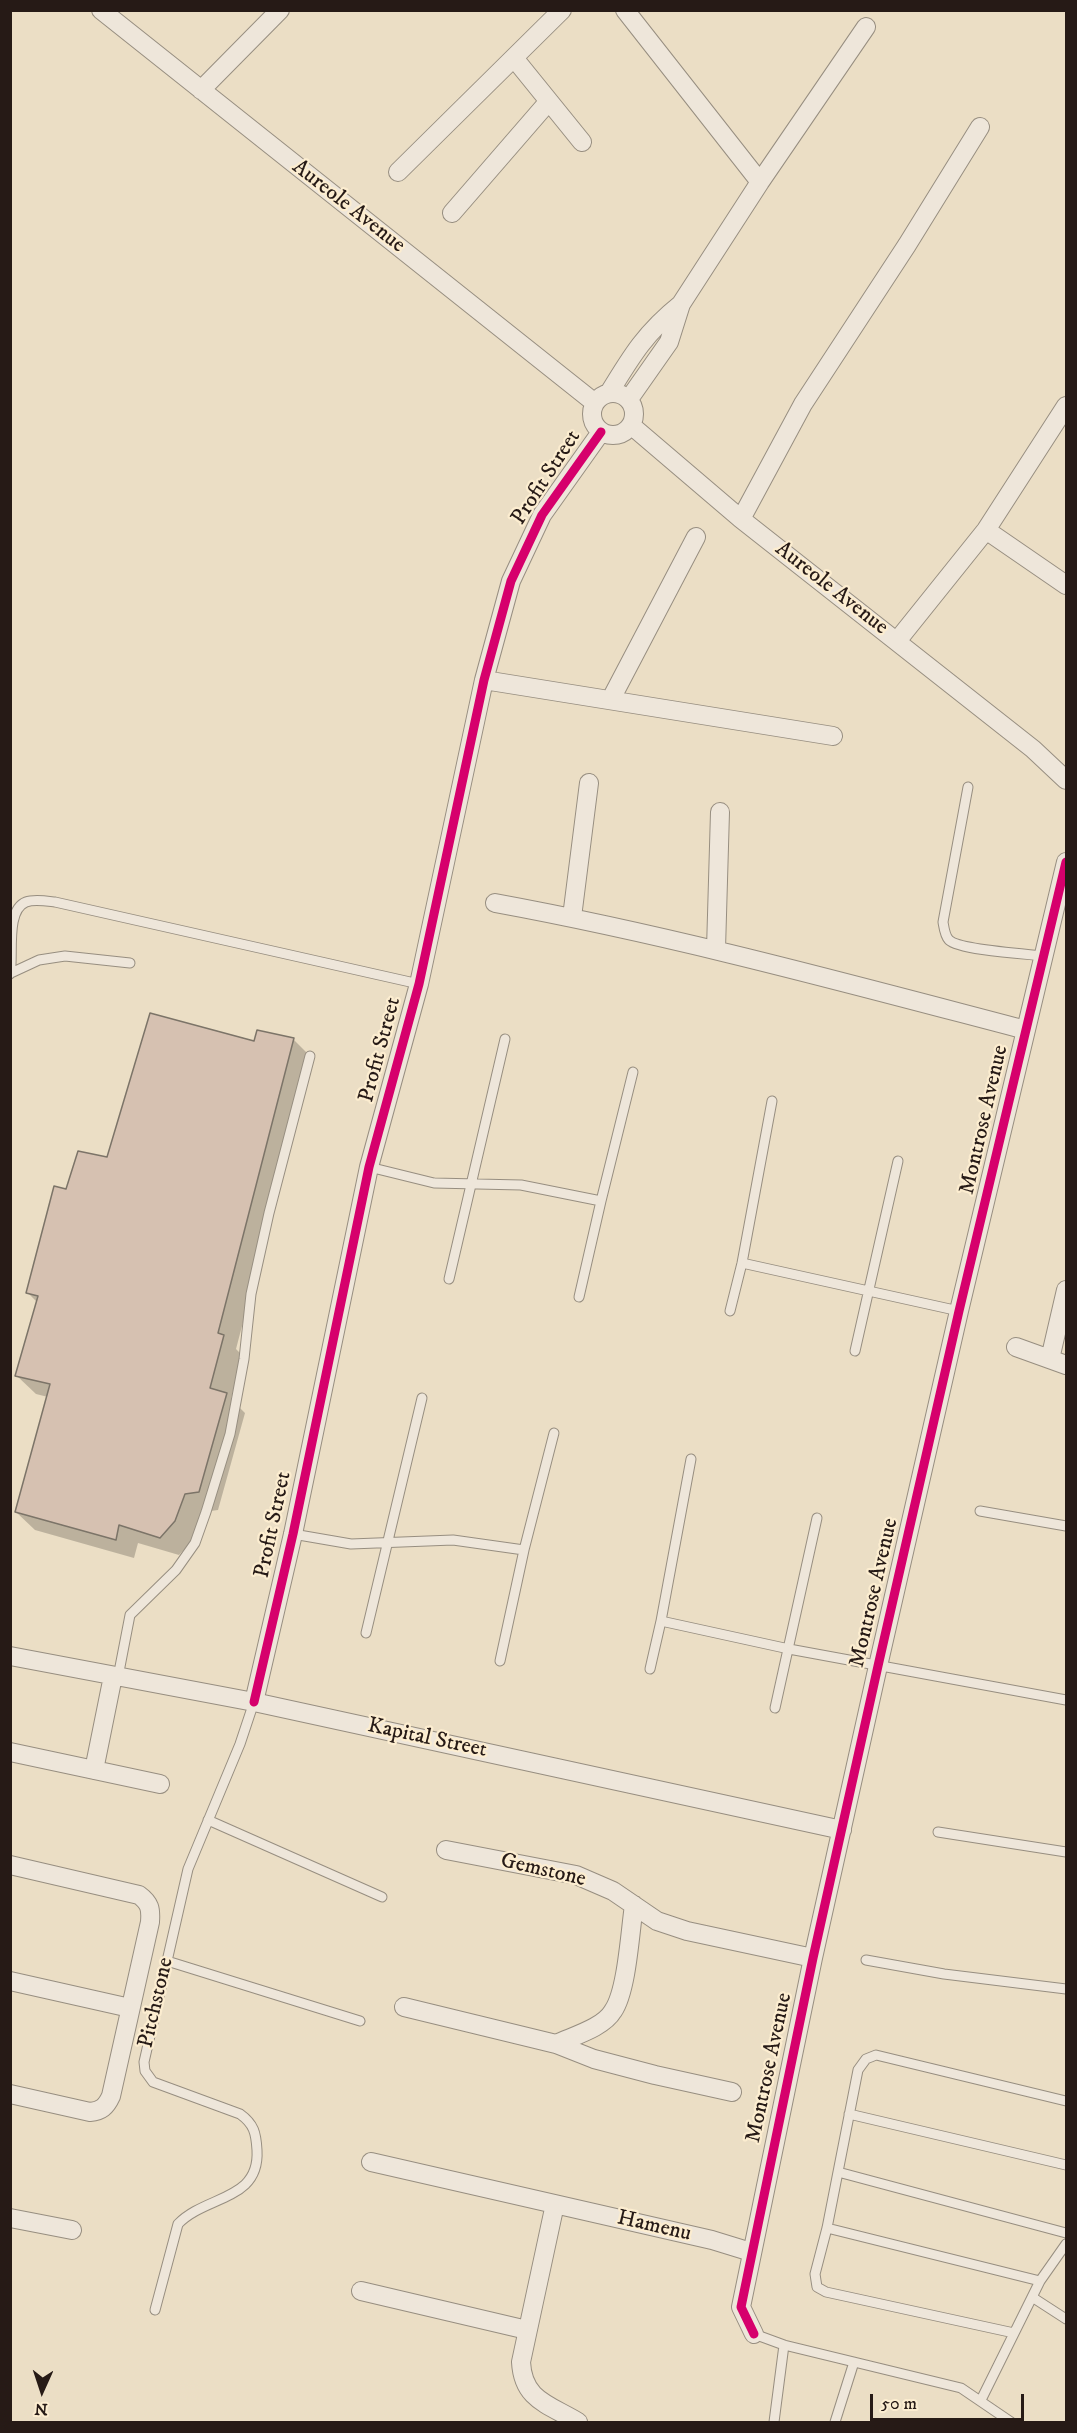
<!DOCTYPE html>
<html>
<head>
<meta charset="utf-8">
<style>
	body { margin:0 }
	#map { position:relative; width:1077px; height:2433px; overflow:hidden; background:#ebdec5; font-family:"IM FELL DW Pica",serif }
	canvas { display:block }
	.frame { position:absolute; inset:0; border:12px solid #261a16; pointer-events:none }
	.north { position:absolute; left:12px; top:2361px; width:60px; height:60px; -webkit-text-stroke:4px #fcedd0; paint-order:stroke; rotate:183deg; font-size:16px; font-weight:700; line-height:24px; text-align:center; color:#261a16 }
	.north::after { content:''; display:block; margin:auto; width:21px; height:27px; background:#261a16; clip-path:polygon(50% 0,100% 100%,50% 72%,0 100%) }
	.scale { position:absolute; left:870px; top:2394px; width:154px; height:27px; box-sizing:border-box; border:3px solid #261a16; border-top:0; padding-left:8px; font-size:18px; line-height:21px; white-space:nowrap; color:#261a16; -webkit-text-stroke:4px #fcedd0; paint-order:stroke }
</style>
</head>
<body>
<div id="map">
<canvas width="1077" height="2433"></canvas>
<div class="frame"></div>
<div class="north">N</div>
<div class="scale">50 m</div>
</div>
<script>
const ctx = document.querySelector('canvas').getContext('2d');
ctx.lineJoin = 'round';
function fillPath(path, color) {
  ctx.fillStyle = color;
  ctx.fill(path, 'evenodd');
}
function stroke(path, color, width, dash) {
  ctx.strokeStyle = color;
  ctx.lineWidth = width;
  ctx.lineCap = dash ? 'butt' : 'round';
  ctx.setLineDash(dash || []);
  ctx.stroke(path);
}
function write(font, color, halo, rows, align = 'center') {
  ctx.font = font + ' "IM FELL DW Pica",serif';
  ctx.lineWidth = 4.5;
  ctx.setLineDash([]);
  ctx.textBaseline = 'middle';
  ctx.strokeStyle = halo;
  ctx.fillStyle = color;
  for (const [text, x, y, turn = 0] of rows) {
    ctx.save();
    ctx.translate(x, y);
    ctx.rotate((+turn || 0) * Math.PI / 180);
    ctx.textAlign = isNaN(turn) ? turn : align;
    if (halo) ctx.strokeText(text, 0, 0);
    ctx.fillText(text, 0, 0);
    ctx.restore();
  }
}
fillPath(new Path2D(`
	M293,1039l19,19 -76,291 6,6 -11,44 14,14 -27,97 -14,2 -11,28 -14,15 -41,-12 -4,15 -99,-28 -19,-18 32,-115 -12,-3 -19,-18 21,-73 -11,-11 40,-102 188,-147z`), '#0003');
const building = new Path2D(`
	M150,1013l104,28 3,-11 37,8 -76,295 6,2 -14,53 17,5 -28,99 -14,2 -10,27 -15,17 -41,-13 -3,15 -101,-28 35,-128 -35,-8 23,-80 -12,-3 28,-107 12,3 12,-38 29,6z`);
fillPath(building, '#d6c1b1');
stroke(building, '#7c7468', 1.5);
const service = new Path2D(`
	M968,787l-25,135c1,6 2,14 6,18 10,10 78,14 95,16
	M11,973l28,-13 26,-4 65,7
	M10,974c4,-17 -5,-64 16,-72 8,-3 20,-1 29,0l364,82
	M369,1167l65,16 87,2 80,16
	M742,1263l217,48
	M449,1279l56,-240
	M579,1297l22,-96 32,-129
	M730,1311l12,-48 30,-162
	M855,1351l43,-190
	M980,1511l86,15
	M293,1534l58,10 102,-4 71,10 30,-117
	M661,1621l128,28 277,51
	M366,1633l56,-235
	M500,1661l24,-111
	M650,1669l11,-48 30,-162
	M118,1677l12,-62 46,-45 19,-27 11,-31 24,-78 14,-75 7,-65 18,-81 41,-157
	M775,1708l42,-190
	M208,1820l174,77
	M938,1832l128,20
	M866,1960l78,14 122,15
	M167,1961l193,60
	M849,2114l217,51
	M838,2172l228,61
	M827,2228l213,53
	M1032,2297l34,22
	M155,2310l23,-86c28,-29 82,-23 79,-74 -1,-17 -3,-26 -17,-36l-87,-32 -8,-11 -1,-9 44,-193 52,-125 14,-42
	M1014,2333l-188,-41 -9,-5 -2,-13 12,-46 31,-158 8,-11 10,-4 190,46
	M754,2334l30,11 -10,77
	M784,2345l177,43 50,34
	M981,2400l59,-119 26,-37
	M835,2422l19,-60`);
const minor = new Path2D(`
	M101,10l494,393
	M625,10l135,172
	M514,58l68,84
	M201,90l79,-80
	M398,172l164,-162
	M452,213l97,-112
	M681,304l79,-122 106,-155
	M592 414a21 21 0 1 1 42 0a21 21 0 1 1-42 0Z
	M609,393c23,-38 37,-61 72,-89l-12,38 -40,57
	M632,426l109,93 292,230 33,31
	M741,519l62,-115 104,-159 73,-118
	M986,530l80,55
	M897,641l89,-111 80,-124
	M484,680l349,56
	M611,699l85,-162
	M495,903c180,33 355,81 531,127
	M572,917l17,-134
	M716,949l4,-137
	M1016,1347l50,18
	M1050,1359l16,-69
	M10,1656l244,46 588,128
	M254,1702l39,-168 76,-367 50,-183 65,-304 27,-99 31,-66 59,-83
	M10,1752l150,32
	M94,1770l19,-94
	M446,1850l130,25 37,16 44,30 30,10 126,27
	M10,1865l129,30c11,8 12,14 11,27l-39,174c-5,11 -10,15 -21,16l-80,-18
	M10,1981l120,27
	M404,2007l152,37 38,15 61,16 77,17
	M556,2044c17,-8 47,-16 57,-33 14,-20 17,-79 21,-106
	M371,2162l341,78 39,12
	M555,2204l-34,158c2,38 27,42 57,60
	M10,2218l62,12
	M361,2291l166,39
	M754,2334l-13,-27 72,-349 65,-292 81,-355 107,-449`);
stroke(service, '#978e80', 11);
stroke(minor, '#978e80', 20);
stroke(service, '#eee6da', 9);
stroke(minor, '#eee6da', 18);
stroke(new Path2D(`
	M254,1702l39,-168 76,-367 50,-183 65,-304 27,-99 31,-66 59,-83
	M754,2334l-13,-27 72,-349 65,-292 81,-355 107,-449`), '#d6006c', 9);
write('22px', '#261a16', '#fcedd0', [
	["Aureole Avenue",348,207,38],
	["Profit Street",547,478,-57],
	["Aureole Avenue",831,589,38],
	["Profit Street",381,1050,-75],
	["Montrose Avenue",985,1120,-77],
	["Profit Street",274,1525,-78],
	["Montrose Avenue",875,1593,-77],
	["Kapital Street",427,1739,12],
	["Gemstone",543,1871,13],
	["Pitchstone",157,2003,-77],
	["Montrose Avenue",770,2068,-78],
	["Hamenu",654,2227,13]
]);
</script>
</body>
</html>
